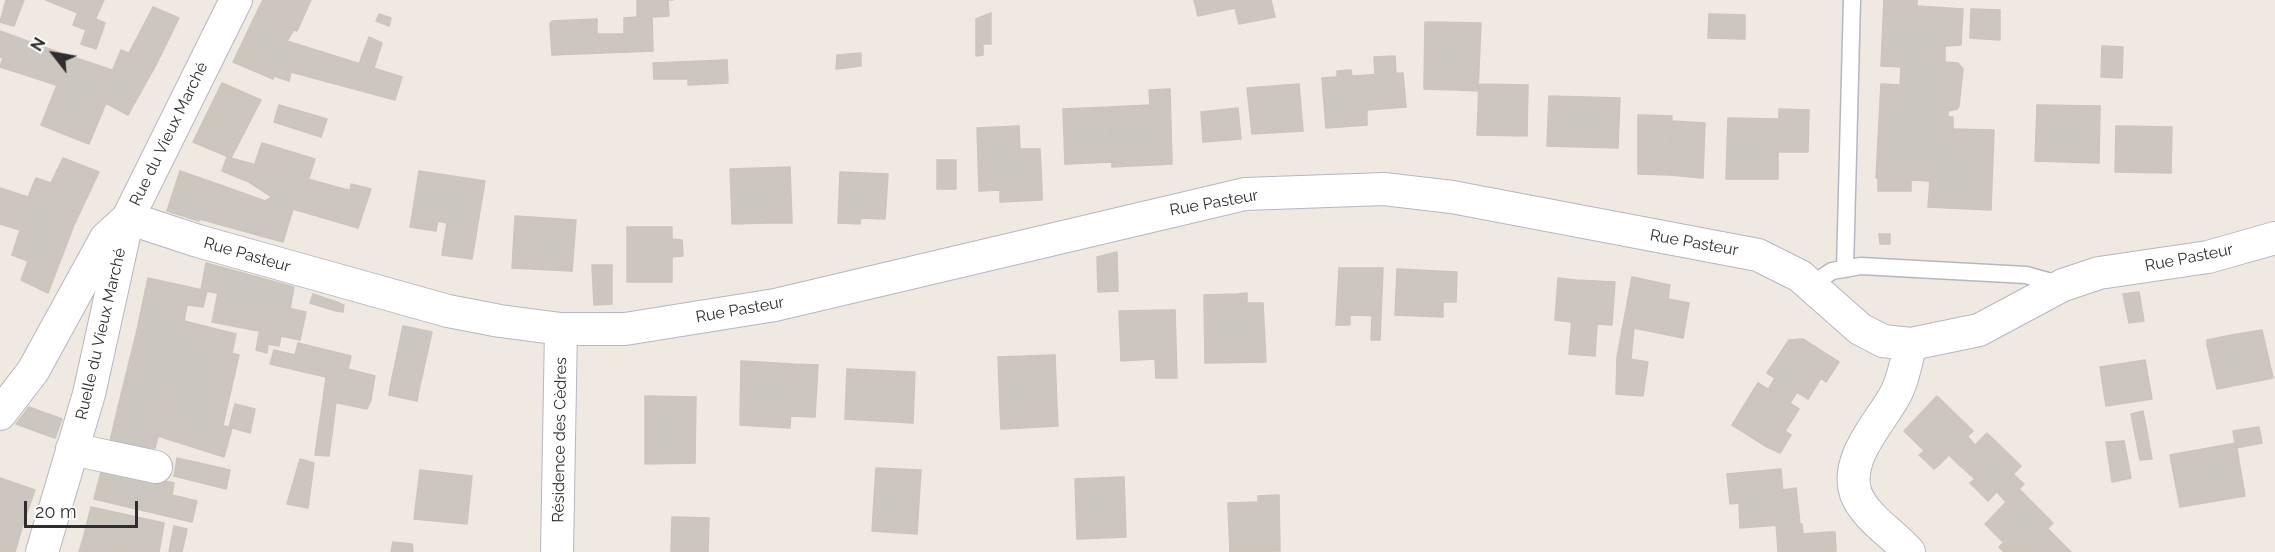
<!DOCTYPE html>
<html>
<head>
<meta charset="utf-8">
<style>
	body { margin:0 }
	#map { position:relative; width:2275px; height:552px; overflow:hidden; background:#efe9e1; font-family:Raleway,sans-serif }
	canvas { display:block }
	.north { position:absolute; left:24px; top:24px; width:60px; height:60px; -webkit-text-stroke:4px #fff; paint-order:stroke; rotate:301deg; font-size:16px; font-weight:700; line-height:24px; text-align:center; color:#2e2e2e }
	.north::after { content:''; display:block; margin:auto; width:21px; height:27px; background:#2e2e2e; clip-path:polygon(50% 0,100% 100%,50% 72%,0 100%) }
	.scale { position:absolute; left:24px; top:501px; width:114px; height:27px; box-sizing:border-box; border:3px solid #2e2e2e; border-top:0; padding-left:8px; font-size:18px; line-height:21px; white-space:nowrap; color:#2e2e2e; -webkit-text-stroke:4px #fff; paint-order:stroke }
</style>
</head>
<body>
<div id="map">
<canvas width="2275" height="552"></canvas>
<div class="north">N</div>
<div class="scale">20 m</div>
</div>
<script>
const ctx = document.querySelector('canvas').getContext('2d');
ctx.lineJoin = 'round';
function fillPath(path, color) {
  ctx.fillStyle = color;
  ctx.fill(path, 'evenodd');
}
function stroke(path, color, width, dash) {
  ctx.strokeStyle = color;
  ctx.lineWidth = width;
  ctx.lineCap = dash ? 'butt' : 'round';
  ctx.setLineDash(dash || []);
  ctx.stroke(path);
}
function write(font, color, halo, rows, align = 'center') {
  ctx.font = font + ' Raleway,sans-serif';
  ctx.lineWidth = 4.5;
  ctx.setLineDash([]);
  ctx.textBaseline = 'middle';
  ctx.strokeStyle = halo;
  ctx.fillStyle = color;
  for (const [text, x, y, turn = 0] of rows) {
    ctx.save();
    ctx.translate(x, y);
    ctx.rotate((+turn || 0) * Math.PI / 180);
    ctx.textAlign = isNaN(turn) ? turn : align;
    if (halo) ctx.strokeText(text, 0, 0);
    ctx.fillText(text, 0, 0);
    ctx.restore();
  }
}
const building = new Path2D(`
	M6,0h18l-10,26 -14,-4z
	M46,0h58l-9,20z
	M263,0h48l-14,31 -42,-15z
	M637,0h36h-5l1,16 -17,1 1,34 -101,4 -2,-31 2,-3 45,-2v15h27v-16l13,-1z
	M1194,0h77l4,17 -36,7 -4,-16 -37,8z
	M1884,0h33v6l46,3 -2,36 -16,1v16l13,1 5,6 -4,37 -2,3 -9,2v6h5v12l41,1 -3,80 -63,-3 2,-26 -19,-1v11h-33v-14l-2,1 5,-94 19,1 1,-18 -20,-1z
	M153,7l26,11 -23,47 -27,-12z
	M1971,9l29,1v30l-30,-2z
	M78,12l27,11 -9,26 -15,-5 5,-14 -13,-5z
	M991,13v31h-15v-25z
	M379,14l12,4 -2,8 -13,-5z
	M1709,14l36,1v24l-37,-1z
	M255,16l38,15 -6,10 115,36 -7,23 -104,-28 -2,9 -15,-5 -1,3 -40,-17z
	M1425,22l56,1 -3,68 -21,-1v-7l-33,-1z
	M0,31l58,21 -11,30 -47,-15 3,-9 -3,-1z
	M369,37l13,6 -8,25 -15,-4z
	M976,44h7v11l-7,1z
	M2102,46l21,1 -1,31 -21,-1z
	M121,50l35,15 -28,50 -28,-15z
	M58,52l54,18 -12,30 -53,-18z
	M861,53v13l-25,3 1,-14z
	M1395,56l1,17 -21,1 -1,-17z
	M727,60l1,23 -40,2v-6h-34l-1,-16z
	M1351,70l1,6 51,-3 3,34 -39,3v15l-41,3 -4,-50 15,-1v-6z
	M1424,82l33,1v7l-33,-1z
	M222,83l39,17 -30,58 -38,-16z
	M1299,84l4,47 -51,3 -5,-46z
	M1479,84l49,1 -1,51 -50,-1z
	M57,85l49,18 -17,41 -48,-19z
	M1170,89l2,75 -60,3 -2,-60 40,-2 -1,-15z
	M1549,96l71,2 -2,50 -71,-2z
	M279,105l48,14 -6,18 -47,-15z
	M2037,105l63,1 -1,57 -64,-2z
	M1110,107l2,55 -47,2 -2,-55z
	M1238,108l3,31 -38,3 -2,-30z
	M1779,109l30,1 -1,42h-30v27h-52l2,-61 51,1z
	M1638,115l34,1 -2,59 -32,-1z
	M1672,121l33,2 -2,55 -33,-3z
	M1019,126l1,23h20l2,39 -63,3 -2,-63z
	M2116,126l56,1 -1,46 -56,-1z
	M262,143l53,16 -6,19 -54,-15z
	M227,157l117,32 6,1 1,-6 20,5 -13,39 -65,-19 -10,33 -69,-19 12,-36 39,14 7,-4 -23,-15 -27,-11z
	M63,158l36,14 -25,53 -34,-12 -12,-16 8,-19 15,5z
	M937,160h19v29h-19z
	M790,167l2,56h-25l-1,-6 -34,2 -2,-50z
	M180,171l46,16 -12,36 -14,-4 -1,2 -32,-10z
	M419,171l66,10 -13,78 -30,-4 5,-32 -9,-2 -1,4 -26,-3z
	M840,172l48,2 -3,45 -24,-1 -1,6 -22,-1z
	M0,188l28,9 12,16 34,12 -26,68 -27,-13 7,-19 -16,-6 8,-25 -20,-6z
	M1042,188v12l-42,2v-12z
	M515,216l61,4 -4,51 -60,-3z
	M766,217l1,6 -35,1v-5z
	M411,222l26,3 -1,6 -26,-4z
	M627,227h45v12l10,1 1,16 -11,1v25h-45z
	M1879,234h11v10h-10z
	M1117,252l1,39 -20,1 -1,-35z
	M206,263l88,24 -4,21 -89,-18z
	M592,265h20v39l-18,1z
	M1339,268h44l-2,48 -31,-1v10h-14z
	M1397,269l60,3 -1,30h-13v15l-48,-2z
	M1632,277l38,8 -2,14 21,4 -6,35 -49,-10 -3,30 -14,-1z
	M148,278l59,13 -4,16 -16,-2 -3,16 52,13 -4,19 -95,-23z
	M1558,278l17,2 -4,42 -16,-2z
	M1575,280l40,2 -3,43 -15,-1 -2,32 -26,-2z
	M2139,292l5,29 -15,2 -6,-29z
	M218,293l47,10 -6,28 -47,-9z
	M1247,293v11l-10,-1 1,-9z
	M313,294l24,8 -1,9 -26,-8z
	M1238,294l-1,9h26l3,59 -61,1 -1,-68z
	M337,302l7,3 -1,7 -7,-1z
	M265,303l41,9 -6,28 -19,-4 -2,10 -11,-2 -1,9 -11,-3z
	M1175,310l2,68h-21l-1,-19 -34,2 -2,-50z
	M1372,316h9l-1,24h-9z
	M403,326l29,6 -13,58 -28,-7z
	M137,330l102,25 -16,70 -103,-26z
	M2262,330l11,48 -56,11 -10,-44 26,-6 -1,-4z
	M2232,335l1,4 -26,6v-5z
	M1803,339l25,16 -12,20 5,3 -13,21 -41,-26 22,-33z
	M298,343l53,13 -4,18 27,7 -3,19 -4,9 -44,-9 3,-23 -56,-13 4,-14 21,5z
	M1055,355l2,53 -57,2 -2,-53z
	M1828,355l11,7 -13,20 -10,-7z
	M1617,357l31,5 -5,34 -27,-2z
	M2145,360l7,39 -46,7 -6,-39z
	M741,361l52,3 -3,64 -50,-3z
	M793,364l25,1 -3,52 -24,-1z
	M348,369l27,7 -1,5 -27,-7z
	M847,369l68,3 -2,51 -68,-4z
	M1775,378l22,14 -7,11 -22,-13z
	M391,383l28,7 -2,11 -28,-6z
	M1758,383l41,26 -14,22 -5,-3 -13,19 -35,-22z
	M645,396l51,1 -1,66 -50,1z
	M1937,396l36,35 -34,34 -35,-34z
	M120,399l45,11 -10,38h-6l-2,7 -38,-10z
	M323,400l13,2 -3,25 -14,-1z
	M235,404l20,5 -5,24 -21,-6z
	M29,407l33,12 -7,19 -39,-14z
	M1057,408l1,18 -57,3 -1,-19z
	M165,410l67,18 -8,29 -66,-21z
	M2143,411l9,48 -12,1 -9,-46z
	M319,426l14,1 -4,29 -14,-1z
	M2259,427l3,16 -26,5 -3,-17z
	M1780,428l11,7 -11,18 -13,-6z
	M1987,433l34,33 -33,35 -18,-18 5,-4 -18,-16z
	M1967,436l8,9 -18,18 -8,-8z
	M2124,441l7,37 -19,4 -6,-40z
	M2236,443l9,53 -65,11 -10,-52z
	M1924,451l15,14 -5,4 -15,-14z
	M177,458l53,12 -4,19 -52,-13z
	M300,459l14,4 -6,45 -21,-4z
	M102,468l72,15 -2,12 25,6 -5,21 -98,-23z
	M876,468l45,2 -4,64 -45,-3z
	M1781,469l3,37 8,-1v19l-52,4 -1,-25 -9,1 -3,-30z
	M420,470l52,6 -5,48 -53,-5z
	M2014,475l10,9 -18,18 -9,-10z
	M1124,477l2,60 -49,2 -2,-60z
	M0,478l35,12 -11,31 -24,-8z
	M1796,488l2,17 -14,1 -1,-16z
	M2019,489l34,34 -28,29h-12l-28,-28z
	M1279,495l1,56 -50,1 -2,-49 30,-1v-6z
	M1792,505h6l2,19h-8z
	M91,507l73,16 -5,29h-37l2,-5 -41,-8z
	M0,513l24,8 -9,31h-15z
	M672,517l37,1 -1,34h-37z
	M1800,524h2l1,10 -26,2 -1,-11z
	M174,526l13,3 -5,23h-13z
	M2048,529l23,23h-46z
	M1830,532l1,20h-53l-1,-16z
	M1830,532h5l1,19 -5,1z
	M83,539l41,8 -2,5h-43z
	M393,542l19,2 1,8h-22z
	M2003,543l10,9h-9l-5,-5z`);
fillPath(building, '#cbc7bf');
stroke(building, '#cbc5ba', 1.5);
const lane = new Path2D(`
	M1845,269l7,-269
	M1811,285l21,-14 29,-5 165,9 36,10`);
const street = new Path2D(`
	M128,218l70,23 250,70 52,10 61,8h64l150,-24 470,-111 139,-5 68,8 306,58 42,21 60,53 23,12 28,3 68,-14 84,-45 36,-12 109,-16 67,-19
	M0,414l33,-43 73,-133 22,-20 108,-218
	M72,449l84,18
	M42,552l47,-158 38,-172
	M557,552l4,-223
	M1909,552c-16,-18 -44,-35 -53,-58 -12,-35 23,-70 38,-97 9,-15 12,-36 17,-53`);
stroke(lane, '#b4b7c1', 19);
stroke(street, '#b4b7c1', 34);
stroke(lane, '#fff', 16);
stroke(street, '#fff', 32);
write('16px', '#2e2e2e', '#fff', [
	["Rue du Vieux Marché",169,134,-64],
	["Rue Pasteur",1214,203,-10],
	["Rue Pasteur",1694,243,10],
	["Rue Pasteur",247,255,16],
	["Rue Pasteur",2189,258,-11],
	["Rue Pasteur",740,310,-10],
	["Ruelle du Vieux Marché",101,334,-77],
	["Résidence des Cèdres",560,440,-89]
]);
</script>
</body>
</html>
